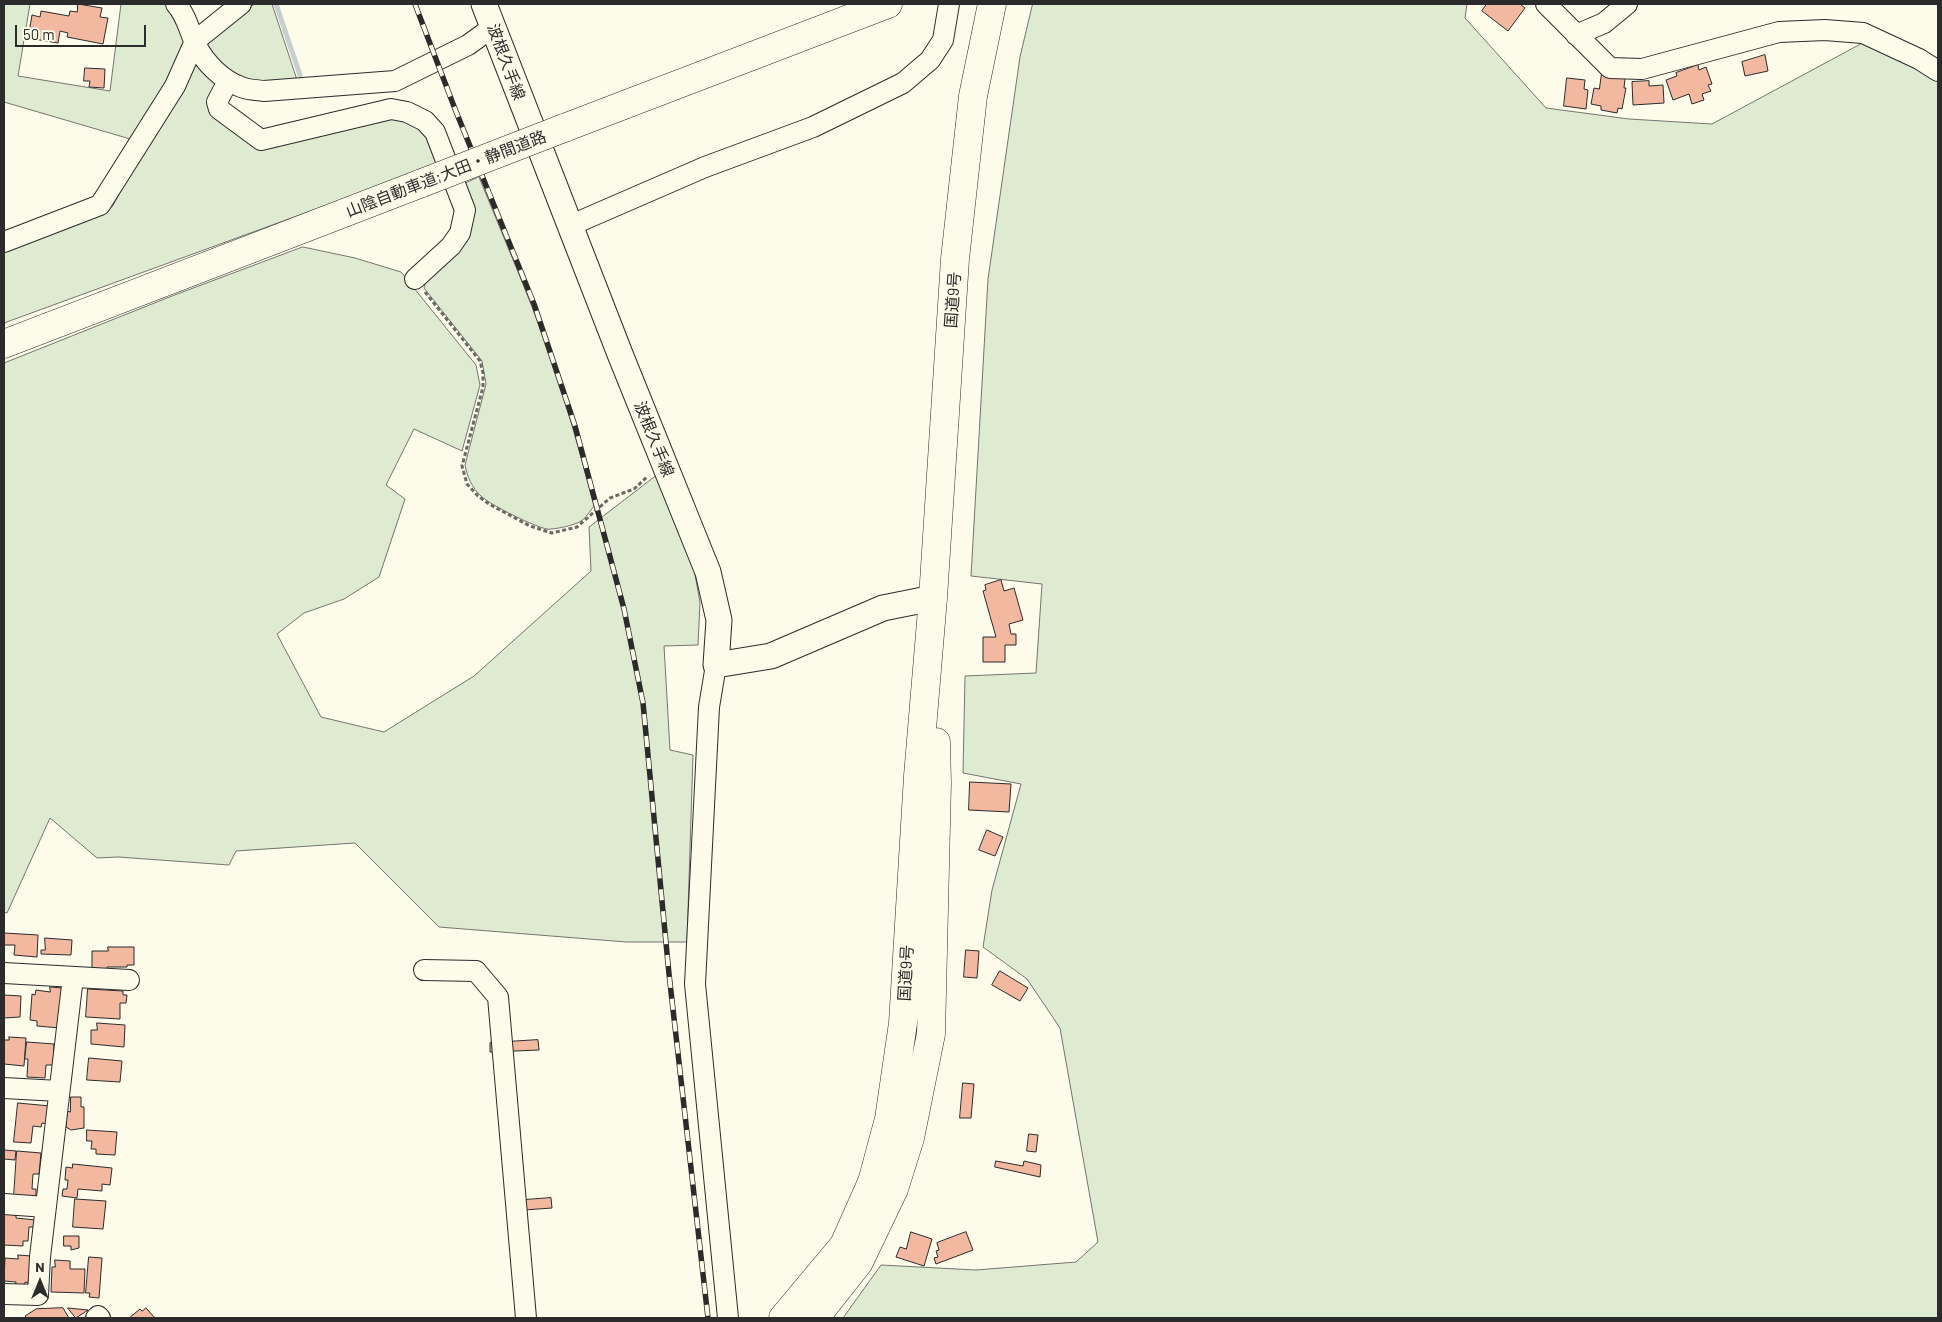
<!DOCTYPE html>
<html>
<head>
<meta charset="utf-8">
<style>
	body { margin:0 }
	#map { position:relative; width:1942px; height:1322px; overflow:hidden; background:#fdfbea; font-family:Barlow,sans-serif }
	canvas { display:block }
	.frame { position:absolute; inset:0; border:5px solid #2b2b2b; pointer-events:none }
	.north { position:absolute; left:15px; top:1257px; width:50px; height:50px; -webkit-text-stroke:4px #fdfbea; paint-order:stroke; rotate:0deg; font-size:14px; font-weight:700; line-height:20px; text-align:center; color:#2b2b2b }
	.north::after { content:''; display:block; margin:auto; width:18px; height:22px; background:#2b2b2b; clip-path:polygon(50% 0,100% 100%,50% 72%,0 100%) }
	.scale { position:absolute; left:15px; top:25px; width:131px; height:22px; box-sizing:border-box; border:2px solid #2b2b2b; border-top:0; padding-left:6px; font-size:15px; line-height:18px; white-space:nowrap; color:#2b2b2b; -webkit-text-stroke:4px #fdfbea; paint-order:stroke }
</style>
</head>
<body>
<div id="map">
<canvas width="1942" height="1322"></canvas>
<div class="frame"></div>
<div class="north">N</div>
<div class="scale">50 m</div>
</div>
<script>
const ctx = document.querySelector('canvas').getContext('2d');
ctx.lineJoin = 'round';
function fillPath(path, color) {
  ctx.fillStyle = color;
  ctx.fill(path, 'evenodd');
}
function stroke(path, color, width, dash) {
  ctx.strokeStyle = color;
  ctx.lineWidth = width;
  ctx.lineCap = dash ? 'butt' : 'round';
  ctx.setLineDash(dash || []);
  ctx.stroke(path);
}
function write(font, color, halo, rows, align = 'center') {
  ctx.font = font + ' Barlow,"Noto Sans JP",sans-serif';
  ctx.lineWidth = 4;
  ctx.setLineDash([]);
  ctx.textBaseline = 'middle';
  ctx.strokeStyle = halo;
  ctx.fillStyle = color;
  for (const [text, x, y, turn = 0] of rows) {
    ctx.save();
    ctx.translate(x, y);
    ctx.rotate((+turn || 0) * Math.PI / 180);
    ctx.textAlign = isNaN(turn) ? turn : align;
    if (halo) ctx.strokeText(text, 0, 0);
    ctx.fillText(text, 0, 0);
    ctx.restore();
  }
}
const green = new Path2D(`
	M4,4h26l-12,72 92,15 11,-87h46l22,41 -52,96 -133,-39z
	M255,4h17l26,79h-54l-43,-38z
	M1033,4h434l-2,14 81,90 83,11 83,5 156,-84 70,38v1240h-1095l38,-53 95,5 100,-8 22,-20 -38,-214 -33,-49 -44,-32 9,-57 29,-106 -58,-11 2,-97 71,-3 6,-89 -71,-8 17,-297 32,-222z
	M193,55l30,28 -9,13 48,50 125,-30 23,3 14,12 18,32 -438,160v-75l108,-41 58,-104z
	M479,177c23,57 48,114 69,173 18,51 32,103 46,156 -4,5 -8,12 -13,15 -5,4 -28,9 -34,8 -12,-2 -57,-24 -66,-33 -9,-8 -14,-20 -16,-31l21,-81 -4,-23 -58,-73 3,-13 29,-25 4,-64z
	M303,247l52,11 46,14 75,93 4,20 -18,66 -48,-22 -28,56 19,14 -26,78 -35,22 -40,14 -27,21 44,83 63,15 90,-56 117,-105 -2,-44 69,-53 31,68 11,60 -2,43 -34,1 6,104 23,5 -6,187h-61l-187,-15 -84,-84 -119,8 -7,14 -111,-8 -21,1 -47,-40 -43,95 -3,-1v-549l168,-67z`);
fillPath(green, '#deebd1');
stroke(green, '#74746e', 1);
stroke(new Path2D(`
	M276,4l24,71`), '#c7d0d0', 5);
const building = new Path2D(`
	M78,4l24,4 -2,9 8,1 -5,26 -36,-7 1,-4 -8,-2 -2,12 -30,-5 4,-23 8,2 1,-6 28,5 1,-5 7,1z
	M1487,4h33l5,4 -17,23 -26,-20z
	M1765,55l3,16 -23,5 -3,-14z
	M1698,65l1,5 7,-3 6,17 -4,1 3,6 -9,3 2,6 -12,4 -3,-10 -16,6 -7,-20 11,-4 -1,-3z
	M85,68l20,1 -1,19 -15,-1 1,-6h-6z
	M1602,73l23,5 -1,10h2l-4,21 -4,-1 -1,5 -16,-3v-4l-10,-2 3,-16 5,1z
	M1567,78l18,2 -1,9 4,1 -2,19 -22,-3z
	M1649,81v5l14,-1 1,18 -31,2 -1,-23z
	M1001,580l3,11 10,-3 9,32 -14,4 2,10h5v11h-11v17h-22v-25h13l-13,-46 3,-1 -1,-5z
	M970,782l41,2 -2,28 -40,-2z
	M987,830l16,7 -8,19 -16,-6z
	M4,933l34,2 -1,22 -23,-2 1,-10h-11z
	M45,938l27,2 -1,15 -30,-1v-4h4z
	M108,947h26v18h-7v2h-20v3l-15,-1v-18h16z
	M966,950l13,1 -2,27 -13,-1z
	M1000,971l28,17 -8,13 -28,-16z
	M50,987l13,1 -3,40 -23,-2v-5l-7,-1 2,-26 3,1 1,-5 14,2z
	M88,989l35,2v4h4l-1,8h-6v16l-34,-2z
	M4,995l17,1 -1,21 -16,1z
	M97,1023l28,2 -1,22 -33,-3v-14h6z
	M9,1037l17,1 -2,28 -20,-2v-24h5z
	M538,1040l1,10 -49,2v-9z
	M27,1042l27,2 -1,21h-7l-1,13 -18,-1 1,-18h-3z
	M89,1058l33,3 -2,21 -33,-2z
	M963,1083l11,1 -3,34h-11z
	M71,1097h10v10h3v21l-13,2 -5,-3 1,-16 3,1z
	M18,1103l32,3 -1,18 -7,-1 -1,4 -8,-1 -2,17 -17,-1z
	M87,1130l30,2 -2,23 -19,-1v-5h-5l1,-8h-5z
	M1029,1134l9,1 -2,17 -9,-1z
	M4,1150l12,1 -1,9 -11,-1v7z
	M17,1151l24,2 -2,21h-6l-1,15h4v8l-22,-1z
	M996,1161l27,5 1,-5 17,4 -1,12 -45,-10z
	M73,1164l39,4 -2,17 -8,-1v7l-24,-2 -1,9 -15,-2 1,-7h4l1,-9h-3l1,-13 6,1z
	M551,1198l1,10 -42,3v-10z
	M75,1199l31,2 -3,28 -30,-2z
	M4,1214l12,1v3l20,2 -1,7h-6l-1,14h-5v5l-19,-1z
	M911,1232l21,7 -8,27 -28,-9 4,-10 6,2z
	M966,1232l7,18 -37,14 -2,-6 4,-1 -2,-6 3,-1 -2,-7z
	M64,1236h15v12l-8,2v-4h-7z
	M18,1255l13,1 -3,27 -3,-1 -1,7 -9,-1 1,-6 -12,-1 1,-23 13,1z
	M89,1257l13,1 -3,40 -10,-1 1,-4h-4z
	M55,1260l15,1v8h15l-1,24 -33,-1 1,-25h3z
	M63,1308l6,10h-42l-2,-2 11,-7z
	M68,1308l20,2 -12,8z
	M146,1308l9,10h-26l11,-9 2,2z`);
fillPath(building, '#f2b8a0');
stroke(building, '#2b2b2b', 1);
const minor = new Path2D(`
	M176,4c11,12 13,27 20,41 9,18 26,35 45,42 7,3 16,3 23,4l131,-10 73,-36 25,-18
	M1546,4l64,64 32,1 137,-37 46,-2 38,3 56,26 19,12
	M1576,35l28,-12 23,-19
	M228,81l-11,21 2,7 42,31 130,-31 16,3 18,9 10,11 30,78 -5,23 -9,13 -36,33
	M569,226l136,-59 108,-40 90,-44 27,-23 13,-20 6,-36
	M4,242l96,-37 75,-119 20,-45 46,-37
	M716,665l-7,42 -14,277 33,334
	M424,970l52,1 22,26 28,321
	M4,973l125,7
	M4,1088l55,3
	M4,1204l42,3
	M4,1294l34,1 2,-38 33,-280
	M96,1318l2,-2 2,2`);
const major = new Path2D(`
	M484,4l136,350 88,218 11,48 -3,45 55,-9 112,-48 50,-10`);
const highway = new Path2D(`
	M564,128l324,-124
	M4,344l418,-161
	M783,1318l61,-73 28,-63 17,-63 14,-96 15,-247 15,-178 22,-339 18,-163 19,-92
	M815,1318l44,-56 35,-73 16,-51 21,-104 6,-251 -1,-41`);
stroke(minor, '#2b2b2b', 22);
stroke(major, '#2b2b2b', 27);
stroke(highway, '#2b2b2b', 29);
stroke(new Path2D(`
	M425,292l55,69 3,12v14l-21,79 5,18 11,12 11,8 41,22 22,7 25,-6 33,-29 24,-9 14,-13`), '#6a6964', 3, [4, 2.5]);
stroke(minor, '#fdfbea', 20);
stroke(major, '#fdfbea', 25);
stroke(highway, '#fdfbea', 28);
const rail = new Path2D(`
	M415,4l40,105 79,195 41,122 49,183 19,94 26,271 39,344`);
stroke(rail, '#2b2b2b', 5.5);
stroke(rail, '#fdfbea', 4, [11]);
const highwayBridge = new Path2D(`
	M422,183l142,-55`);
stroke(highwayBridge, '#2b2b2b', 29, []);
stroke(highwayBridge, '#fdfbea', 28);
write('16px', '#2b2b2b', '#fdfbea', [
	["波根久手線",506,62,70],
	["山陰自動車道;大田・静間道路",446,174,-21],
	["国道9号",953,300,-86],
	["波根久手線",654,439,68],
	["国道9号",906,973,-87]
]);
</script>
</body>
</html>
